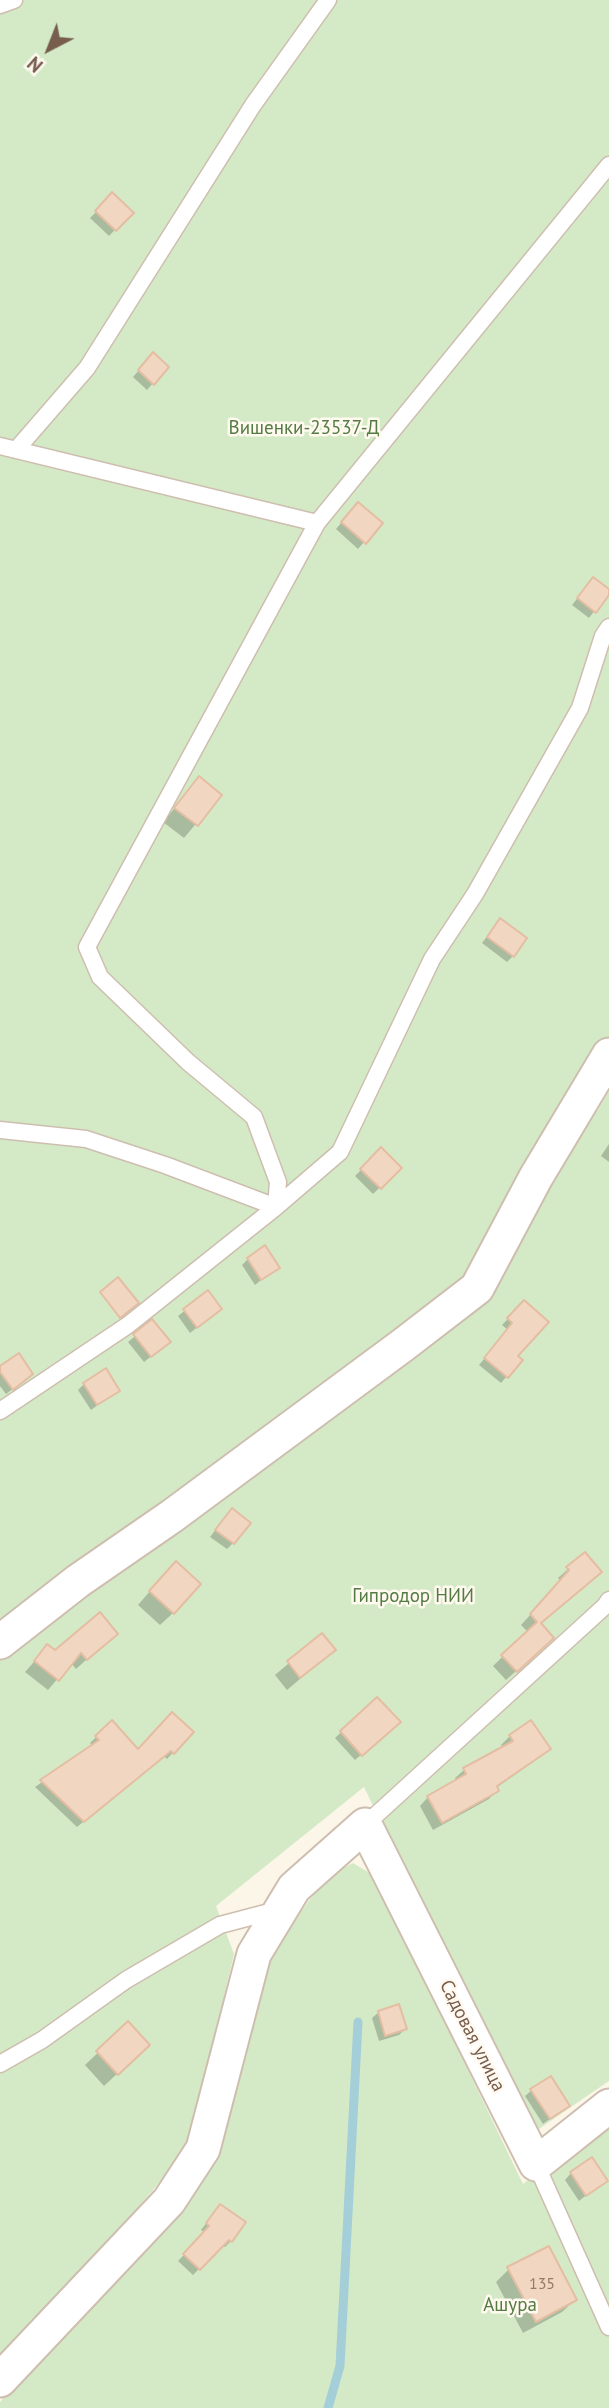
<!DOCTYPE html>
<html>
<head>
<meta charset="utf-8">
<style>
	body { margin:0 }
	#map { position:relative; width:609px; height:2408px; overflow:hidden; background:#fcf6e9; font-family:"PT Sans",sans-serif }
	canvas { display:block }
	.north { position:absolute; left:14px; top:14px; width:70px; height:70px; -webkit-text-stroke:5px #fff9f0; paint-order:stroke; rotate:222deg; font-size:19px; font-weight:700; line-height:28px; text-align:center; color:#775d4d }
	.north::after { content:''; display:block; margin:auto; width:24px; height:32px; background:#775d4d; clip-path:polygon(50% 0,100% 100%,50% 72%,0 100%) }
</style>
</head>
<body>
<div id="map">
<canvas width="609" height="2408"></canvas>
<div class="north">N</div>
</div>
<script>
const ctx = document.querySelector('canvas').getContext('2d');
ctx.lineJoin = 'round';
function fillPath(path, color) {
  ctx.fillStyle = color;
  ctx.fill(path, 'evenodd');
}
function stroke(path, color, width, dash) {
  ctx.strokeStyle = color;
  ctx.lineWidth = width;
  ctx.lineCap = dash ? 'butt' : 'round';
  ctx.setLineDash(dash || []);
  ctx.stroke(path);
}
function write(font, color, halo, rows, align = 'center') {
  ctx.font = font + ' "PT Sans",sans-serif';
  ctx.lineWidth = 5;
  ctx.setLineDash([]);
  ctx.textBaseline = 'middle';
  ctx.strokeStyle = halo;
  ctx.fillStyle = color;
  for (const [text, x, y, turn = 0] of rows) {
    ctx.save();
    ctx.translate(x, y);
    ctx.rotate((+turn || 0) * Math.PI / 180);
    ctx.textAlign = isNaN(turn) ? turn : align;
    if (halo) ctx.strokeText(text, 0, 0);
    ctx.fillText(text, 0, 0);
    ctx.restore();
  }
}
fillPath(new Path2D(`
	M0,0h609v1047l-140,235 -469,343z
	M609,1091v990l-76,52 -169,-346 -148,119 18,48 -47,196 -92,108 -95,104v-709l483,-350 69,-131 46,-62z
	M353,1863l25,15 46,101 99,205 86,-68v292h-609v-6l213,-237 51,-203 63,-86z`), '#d4eac7');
fillPath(new Path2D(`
	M113,195l18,18 -22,23 -19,-18z
	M147,361l6,22 -6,7 -14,-13z
	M352,510l12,32 -6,7 -22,-20z
	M593,579l16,13 -20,26 -17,-13z
	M199,779l21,16 -36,43 -21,-16z
	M495,926l18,30 -6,6 -25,-19z
	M609,1144v18l-8,-6z
	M381,1150l19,18 -27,26 -18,-18z
	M248,1259l29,8 -22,18 -13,-20z
	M207,1293l6,22 -23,18 -12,-17z
	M524,1302l-8,54 5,4 -20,23 -22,-18 29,-35 -6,-5z
	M152,1322l10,26 -18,14 -16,-20z
	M0,1368l25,12 -19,14 -6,-8z
	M84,1384l33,7 -26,19 -13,-20z
	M226,1516l7,27 -6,6 -17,-12z
	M585,1554l-46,70 3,24 -36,32 -13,-14 35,-34 -7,-7 40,-44 -3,-3z
	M163,1576l10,37 -13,12 -22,-20z
	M322,1635l12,15 -47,40 -12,-15z
	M105,1643l-29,26 -5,-6 -23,27 -23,-18 23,-26 7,6z
	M377,1699l15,29 -37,32 -20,-22z
	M530,1722l19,27 -9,8 -44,31 1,2 -8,9 -56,31 -13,-24 8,-9 29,-16 -2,-3 9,-8 39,-22 -2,-3 9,-9z
	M111,1723l27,28 54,-19 -25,27 -3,-3 -87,71 -42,-40 58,-41 -3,-3z
	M379,2012l26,17 -6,6 -20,6 -7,-23z
	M128,2024l7,33 -31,29 -19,-21z
	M532,2090l36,16 -25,18 -18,-28z
	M571,2173l35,7 -27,21 -14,-21z
	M220,2206l11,35 -6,6 -3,-2 -29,30 -15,-14 27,-28 -4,-3z
	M509,2269l66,31 -13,12 -39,21 -27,-51z`), '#0003');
stroke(new Path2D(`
	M328,2408l12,-42 18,-344`), '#a4ced8', 9);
const building = new Path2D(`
	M112,192l22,21 -18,18 -21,-20z
	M153,352l16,15 -15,18 -16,-15z
	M358,502l25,21 -17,21 -25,-22z
	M593,577l16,12v6l-13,18 -19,-15z
	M199,776l23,19 -24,31 -24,-18z
	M500,918l27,20 -13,19 -27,-20z
	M381,1147l21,21 -21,21 -21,-20z
	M265,1245l15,23 -19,12 -14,-22z
	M118,1277l21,26 -19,15 -20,-26z
	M208,1290l14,19 -25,19 -14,-19z
	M524,1300l25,22 -31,34 5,4 -15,18 -24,-20 28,-35 -5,-5z
	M152,1319l19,23 -20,15 -18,-23z
	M19,1353l14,21 -20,16 -13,-18v-6z
	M106,1368l14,23 -23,14 -14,-22z
	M232,1508l19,15 -17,21 -19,-14z
	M585,1552l17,20 -61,51 13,15 -37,34 -16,-17 36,-33 -7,-8 39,-44 -3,-3z
	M176,1561l25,23 -27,30 -25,-23z
	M100,1612l18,22 -31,26 -6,-7 -22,28 -25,-20 13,-17 8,6z
	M322,1633l14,17 -36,28 -13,-17z
	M377,1697l24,25 -39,34 -22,-25z
	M172,1712l22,20 -20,22 -3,-3 -87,71 -44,-42 59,-40 -4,-4 17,-16 26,29z
	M531,1720l20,29 -54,37 2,5 -57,32 -15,-27 39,-22 -3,-6 50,-27 -4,-6z
	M399,2004l8,25 -22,7 -7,-25z
	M128,2021l22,24 -32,30 -22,-24z
	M551,2076l19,30 -20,13 -20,-30z
	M592,2157l16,24 -22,15 -16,-24z
	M220,2204l26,18 -14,20 -3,-2 -29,30 -17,-16 26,-28 -3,-3z
	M549,2246l28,54 -41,22 -29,-55z`);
fillPath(building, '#f1d6c1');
stroke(building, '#e4bda2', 2);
const service = new Path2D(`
	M0,5l14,-5
	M0,446l317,77
	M16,450l71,-82 166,-263 75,-105
	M0,1130l86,9 79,26 111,42 64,-55 92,-193 43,-65 105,-186 23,-72 6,-9
	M0,1411l128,-86 148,-118 2,-25 -24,-65 -66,-55 -88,-85 -13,-30 230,-424 292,-358
	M365,1825l240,-219 4,-6
	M0,2064l42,-24 84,-60 94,-55 57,-15
	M536,2164l73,163`);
const minor = new Path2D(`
	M0,1642l78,-61 94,-65 231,-171 74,-57 59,-111 73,-122
	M0,2380l169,-179 34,-52 51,-195 40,-66 71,-63 171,339 73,-58`);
stroke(service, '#cebeaf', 19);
stroke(minor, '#cebeaf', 37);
stroke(service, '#fff', 16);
stroke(minor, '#fff', 33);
write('16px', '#967b6a', null, [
	["135",542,2284]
]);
write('19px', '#537c44', '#fff9f0', [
	["Вишенки-23537-Д",304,429],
	["Гипродор НИИ",413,1597],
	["Ашура",510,2306]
]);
write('19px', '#775d4d', '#fff9f0', [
	["Садовая улица",472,2036,63]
]);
</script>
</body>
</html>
